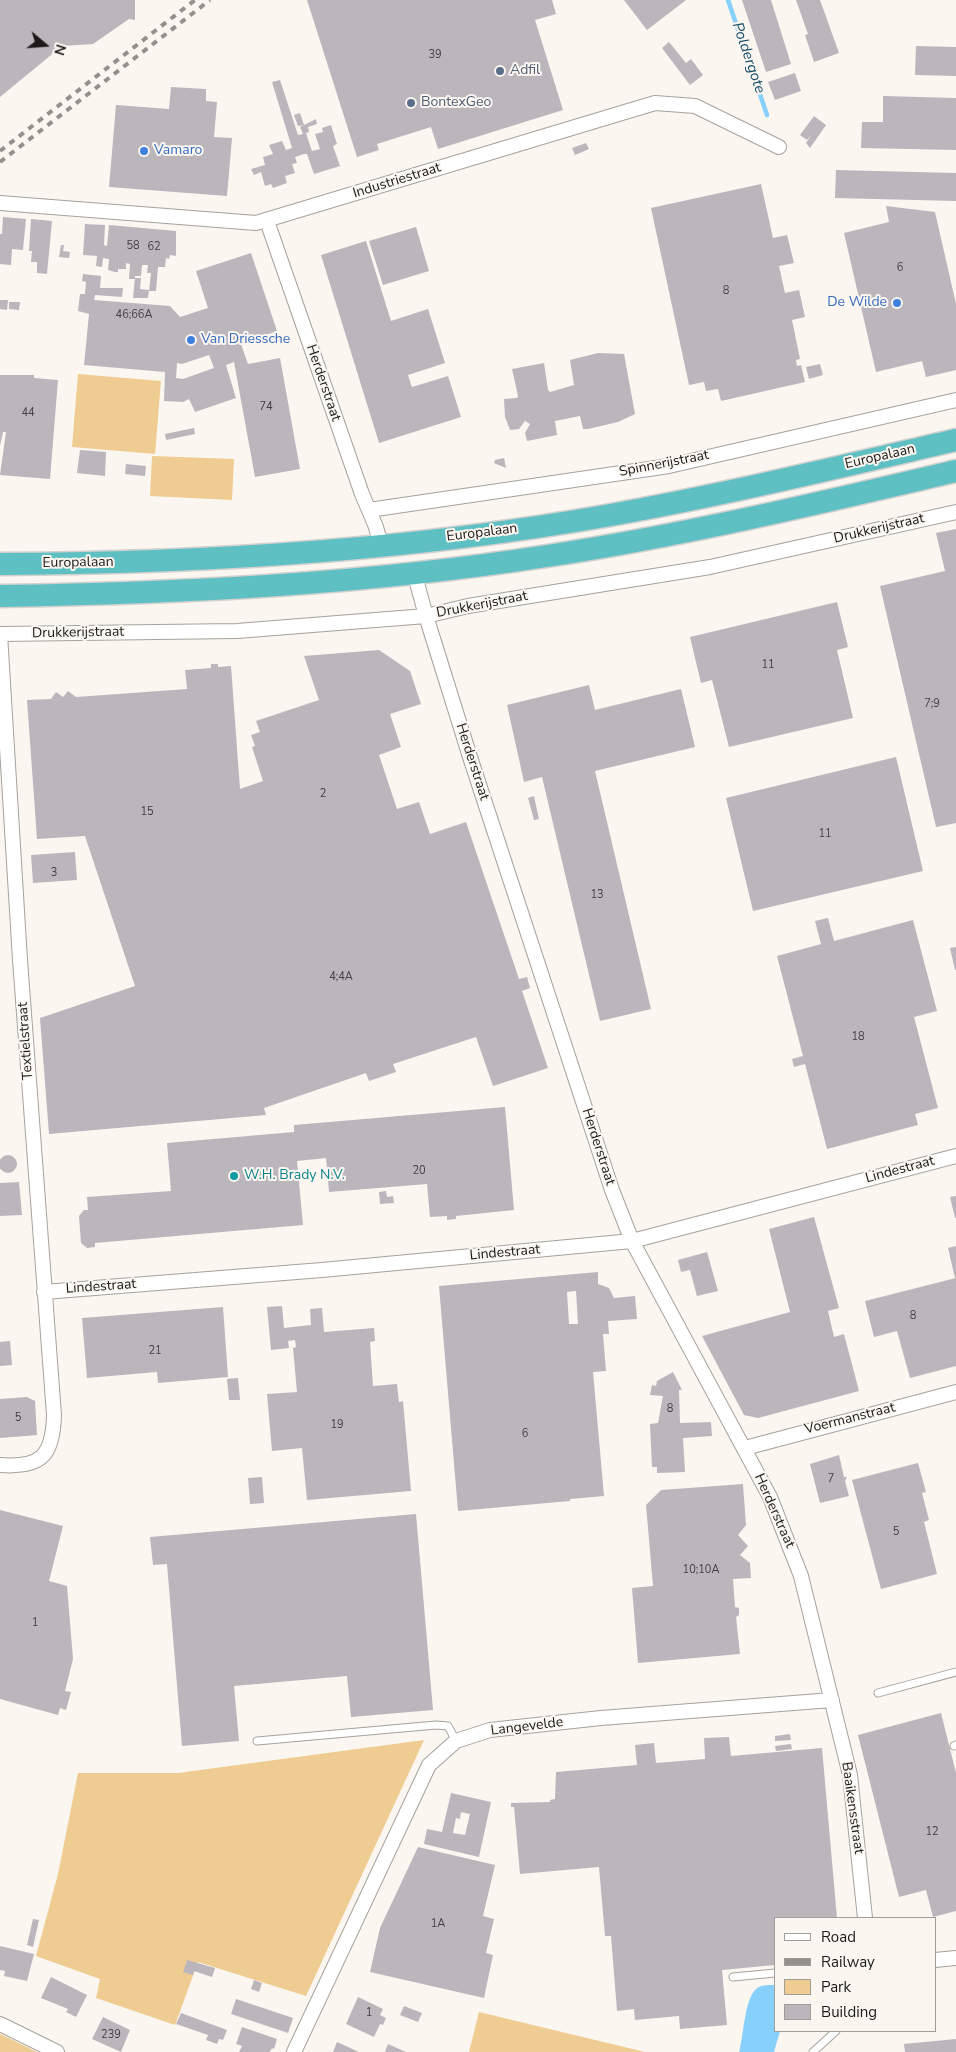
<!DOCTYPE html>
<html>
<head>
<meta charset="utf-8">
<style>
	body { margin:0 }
	#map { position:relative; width:956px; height:2052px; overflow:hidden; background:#fbf6f0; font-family:"Nunito Sans",sans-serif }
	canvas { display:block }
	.legend { position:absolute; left:774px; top:1917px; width:162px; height:115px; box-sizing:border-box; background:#fbf6f0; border:1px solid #a19e9a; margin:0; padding:6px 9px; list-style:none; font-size:15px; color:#1b1a18 }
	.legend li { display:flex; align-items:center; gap:10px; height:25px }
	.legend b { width:25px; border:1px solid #a19e9a }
	.north { position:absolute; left:20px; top:20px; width:50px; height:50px; -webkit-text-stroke:4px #fbf6f0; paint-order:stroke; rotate:108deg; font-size:14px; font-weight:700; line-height:20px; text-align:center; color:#1b1a18 }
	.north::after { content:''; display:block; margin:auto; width:18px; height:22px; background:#1b1a18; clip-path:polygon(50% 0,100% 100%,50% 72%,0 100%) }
</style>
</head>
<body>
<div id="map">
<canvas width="956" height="2052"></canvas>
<ul class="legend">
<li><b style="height:6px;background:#fff"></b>Road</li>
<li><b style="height:6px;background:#94918d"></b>Railway</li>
<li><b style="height:14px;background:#efcc91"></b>Park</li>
<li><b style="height:14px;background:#bbb6bc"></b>Building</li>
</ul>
<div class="north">N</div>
</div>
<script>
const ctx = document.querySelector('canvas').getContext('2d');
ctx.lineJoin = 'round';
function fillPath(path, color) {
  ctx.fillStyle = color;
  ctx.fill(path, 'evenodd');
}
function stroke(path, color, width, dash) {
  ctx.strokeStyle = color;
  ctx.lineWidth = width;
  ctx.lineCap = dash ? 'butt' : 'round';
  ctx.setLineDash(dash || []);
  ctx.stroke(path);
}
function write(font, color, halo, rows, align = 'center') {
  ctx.font = font + ' "Nunito Sans",sans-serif';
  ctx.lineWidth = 4;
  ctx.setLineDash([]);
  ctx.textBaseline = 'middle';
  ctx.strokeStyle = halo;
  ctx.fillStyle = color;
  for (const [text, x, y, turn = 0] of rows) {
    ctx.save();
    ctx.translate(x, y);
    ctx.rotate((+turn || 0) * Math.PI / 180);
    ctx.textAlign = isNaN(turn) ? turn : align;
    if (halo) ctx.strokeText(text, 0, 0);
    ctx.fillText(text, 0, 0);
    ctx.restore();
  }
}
fillPath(new Path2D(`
	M78,374l83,7 -6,73 -83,-7z
	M152,456l82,3 -2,41 -82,-4z
	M424,1740l-118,256 -108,-34 -23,63 -79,-27 4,-19 -64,-23 22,-82 20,-101h100z
	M479,2012l166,40h-176z
	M0,2034l37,18h-37z`), '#efcc91');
fillPath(new Path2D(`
	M775,1985v46h5l-6,21h-35c5,-15 5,-58 20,-65 4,-2 11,-2 16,-2z`), '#87d0fc');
stroke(new Path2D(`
	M728,0l39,115`), '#87d0fc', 4.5);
fillPath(new Path2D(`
	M0,0h135v20l-6,-1 -36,25 -31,2 -62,51z
	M307,0h245l4,14 -21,6 28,90 -125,39 -7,-22 -54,17 2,6 -22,7z
	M624,0h62l-39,30z
	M742,0h29l20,64 -25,8z
	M796,0h24l19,53 -25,9 -9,-27 3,-1z
	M669,42l17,21 5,-4 12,16 -13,10 -28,-37z
	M916,46l40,1v29l-41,-1z
	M795,73l6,18 -26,9 -7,-18z
	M280,80l18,55 5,-1 -3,-7 16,-8 1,5 -9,3 1,5 -3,1 6,18 8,-2 -5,-15 8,-2 -1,-4 9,-3 6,19 -4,2 7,20 -26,8 -7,-20h-3l-9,3 2,6 -5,1 3,9 -10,3 2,7 -14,5 -2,-4 -6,2 -4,-14 -7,3 -3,-6 14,-4 -2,-8 10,-3 -4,-9 13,-4 4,9 6,-2 -20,-66z
	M171,87l35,2v12l11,1 -3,35 18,1 -5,58 -118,-9 7,-82 53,4z
	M883,96l73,2v52l-95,-2 1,-26h21z
	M300,113l4,12 -6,1 -4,-11z
	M814,116l12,9 -16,23 -4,-5 6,-9 -5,6 -7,-5z
	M586,143l3,6 -14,6 -3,-7z
	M836,170l120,3v28l-121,-3z
	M761,184l12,54 14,-3 7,28 -15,3 6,27 14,-3 6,27 -13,3 8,39 -4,1 1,6 4,-1 4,17 -84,19 -3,-12 -12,2 -2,-9 -15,3 -38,-177z
	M886,206l49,6 21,92v66l-30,7 -4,-16 -46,11 -32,-139 45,-11z
	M3,217l23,2 -3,31 -11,-1 -1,16 -11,-1v-30h2z
	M31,219l21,2 -5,53 -10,-1v-11h-6l1,-11h-3z
	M85,224l20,1 -1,20 3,1 2,-21 67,6v25l-6,-1 -1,4 -3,-1 -1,9h-7l-2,24h-7l2,-18h-4l1,-8h-6l-1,11h-6v3h-6l1,-15 -4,-1v6h-8v3h-3l-7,-2 1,-11 -6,-1 -1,9 -6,-1 1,-10 -14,-1z
	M416,227l13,44 -46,14 -14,-44z
	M366,241l25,80 37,-12 17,54 -37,12 4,12 36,-11 13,41 -82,26 -58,-188z
	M61,245h3l-1,6 7,1 -1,6 -10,-1z
	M251,253l26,78 -36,13 7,20 32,-6 20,111 -45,8 -21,-115 -8,3 10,33 -41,14 -6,-13 -6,3 -19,-1 1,-29 -81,-7 5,-51 -11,-3 2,-17h5l1,-12 -4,-1 1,-7 18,2 -1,12h23l-1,9 -27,-2 -1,5 76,6 10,11 28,-9 -12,-37zM209,355l5,13 -31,11 -7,-1 1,-15 5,1z
	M135,278h6l-1,11 9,1 -1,8h-15z
	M0,300h8l-1,10 -7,-1z
	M9,302h11l-1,8 -10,-1z
	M598,353l26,1 11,60 -17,8 -30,7h-5l-3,-13 -25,5 2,14 -30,6 -2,-8 5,-9 -5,-3 -6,8 -9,1 -5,-13 -1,-18 13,-1 1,-2 -6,-27 32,-6 4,27 2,2 24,-7 -4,-25z
	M820,364l3,11 -14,4 -3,-12z
	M0,375h34v3l24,2 -8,99 -50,-4 6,-43h-3l-3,14z
	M194,428l1,6 -29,6 -1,-6z
	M80,450l26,2 -1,24 -28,-3z
	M504,458l2,10 -12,-5 1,-3z
	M126,464l20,2 -1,10 -20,-2z
	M956,529v294l-20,4 -56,-241 65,-15 -9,-38z
	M837,602l11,45 -11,3 16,68 -124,29 -17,-67 -11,3 -11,-46z
	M379,650l31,21 11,33 -31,10 11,33 -22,8 18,54 22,-7 11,32 36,-12 53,157 8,-2 3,11 -8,3 26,77 -55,18 -17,-49 -83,27 3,8 -27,9 -3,-8 -102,35 2,7 -217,19 -9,-116 95,-32 -50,-150 -48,3 -10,-139 24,-1 5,-7 7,5 5,-6 8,6 111,-8 -2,-19 26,-2v-4h7v3l13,-1 9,123 23,-8 -11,-34 3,-1 -4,-11 9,-3 -4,-11 63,-21 -15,-44z
	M589,685l6,25 86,-21 14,58 -100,24 56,238 -51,12 -58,-244 -18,5 -17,-77z
	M896,757l27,114 -170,40 -27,-113z
	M534,796l5,23 -5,1 -6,-22z
	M75,852l2,28 -44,3 -2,-28z
	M828,918l6,23 79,-21 24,91 -23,6 24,91 -23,6 3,11 -91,24 -22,-85 -11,3 -2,-8 11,-3 -26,-100 44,-12 -6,-23z
	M956,947v23h-1l-5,-22z
	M505,1107l9,103 -58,6v3l-9,1v-4l-17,1 -3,-33 -98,8 -3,-34 -29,3 6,64 -208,18v4l-8,1 -6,-5 -2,-27 5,-6h4l-1,-13 84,-6 -4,-48 127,-11v-7z
	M-1 1164a9 9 0 1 1 18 0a9 9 0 1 1-18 0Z
	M19,1182l3,33 -22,1v-33z
	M386,1191l1,6 6,-1 1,7 -14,1 -1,-12z
	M956,1196v22h-1l-5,-21z
	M814,1217l25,91 -11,3 6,26 10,-3 15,57 -101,27 -14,-3 -42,-79 88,-24 -21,-83z
	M956,1246v32h-1l-7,-30z
	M707,1252l11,39 -21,5 -7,-26 -9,2 -3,-12z
	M598,1272v12l11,4 5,10 21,-2 2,23 -29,2 1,13h-6l3,37 -13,1 11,124 -34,3v2l-112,10 -19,-225zM576,1291l2,33h-9l-2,-32z
	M956,1278v88l-46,12 -13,-47 -23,6 -9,-36z
	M282,1306l2,22 27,-3 -1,-16 12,-1 2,24 50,-4 1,13 -5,1 3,44 24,-2 2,18 4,-1 8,90 -104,9 -5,-52 -30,3 -5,-57 30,-2 -4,-44 3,-1 -1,-7 -7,1 1,7 -18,2 -4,-43z
	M223,1307l5,70 -70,6 -1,-11 -70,6 -5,-60z
	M10,1341l2,24 -12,1v-24z
	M673,1372l9,18h-3l1,33 31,-1 1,14 -29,2 2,34 -28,1v-6h-5l-2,-43 8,-1 5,-27 -13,-1 2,-10 4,1 1,-5z
	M238,1378l2,22h-11l-2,-21z
	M27,1397l8,4 2,34 -37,3v-39z
	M839,1455l5,22h3l-2,4 4,15 -29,7 -10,-39z
	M918,1463l8,29 -4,1 7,27 -5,2 13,52 -56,15 -29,-109z
	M262,1477l2,26 -14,1 -2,-26z
	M743,1484l3,41 -8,10 10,11 -8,9 10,8 1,15 -18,1 2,28 4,1v7l-3,2 4,37 -102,9 -6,-75 21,-2 -7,-81 15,-15z
	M0,1510l63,16 -14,55 18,5 6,73 -8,32 6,1 -5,18 -6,-2 -2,7 -58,-16z
	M416,1514l17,196 -82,7 -4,-41 -113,10 5,55 -57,5 -15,-182 -14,1 -3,-28z
	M941,1713l15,60v138l-23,6 -7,-27 -27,7 -41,-162z
	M790,1734l1,6 -16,1v-5z
	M729,1737l2,19 91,-8 15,170h-62v47l-53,5 5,55 -47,4 -1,-13 -44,4 -1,-11 -17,2 -6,-75h-6l-6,-69 -79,7 -6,-67h-3v-4l39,-1v-2l5,-1 1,-27 81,-7 -2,-20 19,-2 2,20 49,-4 -1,-21z
	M791,1744l1,5 -16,2 -1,-5z
	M451,1793l40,9 -12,55 -55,-13 3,-15 15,3zM461,1812l9,2 -5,21 -12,-2 3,-15 4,1z
	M418,1847l77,18 -12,51 11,3 -8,34 7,2 -9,43 -114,-26 10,-44z
	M33,1919l6,1 -6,27 -6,-2z
	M0,1946l34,8 -7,27 -23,-5 1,-5 -5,-1z
	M187,1960l28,8 -3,9 -18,-6 -1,4 -10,-3z
	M51,1977l36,18 -11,22 -10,-5 2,-3 -27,-11z
	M254,1980l8,3 -3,9 -8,-3z
	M358,1997l25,12 -3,6 6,3 -3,7 -3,-1 -6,13 -28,-13z
	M236,1999l57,19 -5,15 -57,-19z
	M404,2006l18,7 -4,9 -18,-7z
	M181,2013l46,17 -4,10 -4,-1 -2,5 -11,-4 2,-5 -32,-11z
	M103,2017l27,13 -9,22 -29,-13z
	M242,2027l35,12 -3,10 -2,-1 -2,4h-31l3,-6 -6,-2z
	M956,2039v13h-51l-1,-8z
	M337,2042l22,10h-26z
	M388,2044l18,8h-21z`), '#bbb6bc');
const service = new Path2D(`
	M878,1693l78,-21
	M257,1741l179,-16 12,1 8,15
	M954,1746l2,-1
	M733,1977l42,-4
	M813,2052l23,-21`);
const minor = new Path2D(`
	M0,203l256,20 399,-120 40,3 84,41
	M267,221l95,273 14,33 5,18
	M369,510l300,-44 287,-66
	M414,572l12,44 44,141 142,433 20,51 138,256 31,79 49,199 15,143
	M0,634l237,-3 189,-15 42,-10 242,-39 246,-55
	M44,1292l278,-22 310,-29 324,-85
	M745,1448l211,-56
	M0,1465c41,3 53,-9 54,-50l-34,-455 -20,-326
	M935,1960l21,-2
	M0,2024l57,28
	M294,2052l135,-287 27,-24 34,-11 111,-12 231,-18`);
const trunk = new Path2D(`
	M0,564c202,-1 406,-13 605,-48 118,-21 234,-49 351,-76
	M0,596c183,-3 366,-12 547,-40 138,-21 273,-53 409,-85`);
stroke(service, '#a6a29c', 9);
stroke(minor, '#a6a29c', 16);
stroke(trunk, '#d1d1d1', 25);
stroke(service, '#fff', 7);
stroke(minor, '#fff', 14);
stroke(trunk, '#5ec0c2', 22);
stroke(new Path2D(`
	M0,151l195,-151
	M0,162l210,-162`), '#94918d', 4, [6, 6]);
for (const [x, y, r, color] of [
	[500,71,5,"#5c6f8a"],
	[411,103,5,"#5c6f8a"],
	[144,151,5,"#3f7fe0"],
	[897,303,5,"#3f7fe0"],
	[191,340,5,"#3f7fe0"],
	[234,1176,5,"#0f9aa8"]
]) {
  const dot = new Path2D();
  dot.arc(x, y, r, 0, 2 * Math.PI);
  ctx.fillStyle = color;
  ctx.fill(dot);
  stroke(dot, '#fbf6f0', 2);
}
write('11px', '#434141', null, [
	["39",435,55],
	["58",133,246],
	["62",154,247],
	["6",900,268],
	["8",726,291],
	["46;66A",134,315],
	["74",266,407],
	["44",28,413],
	["11",768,665],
	["7;9",932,704],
	["2",323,794],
	["15",147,812],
	["11",825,834],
	["3",54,873],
	["13",597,895],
	["4;4A",341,977],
	["18",858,1037],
	["20",419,1171],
	["8",913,1316],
	["21",155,1351],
	["8",670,1409],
	["5",18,1418],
	["19",337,1425],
	["6",525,1434],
	["7",831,1479],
	["5",896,1532],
	["10;10A",701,1570],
	["1",35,1623],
	["12",932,1832],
	["1A",438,1924],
	["1",369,2013],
	["239",111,2035]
]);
write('14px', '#4e5e75', '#fbf6f0', [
	["Adfil",510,71],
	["BontexGeo",421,103]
], 'left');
write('14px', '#366cbe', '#fbf6f0', [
	["Vamaro",154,151],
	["De Wilde",887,303,"right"],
	["Van Driessche",201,340]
], 'left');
write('14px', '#1b1a18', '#fbf6f0', [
	["Industriestraat",397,181,-17],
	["Herderstraat",323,383,71],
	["Europalaan",880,457,-13],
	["Spinnerijstraat",664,464,-11],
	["Drukkerijstraat",879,529,-13],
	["Europalaan",482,533,-7],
	["Europalaan",78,563,-1],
	["Drukkerijstraat",482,605,-11],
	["Drukkerijstraat",78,633,-1],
	["Herderstraat",472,762,72],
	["Textielstraat",26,1041,-94],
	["Herderstraat",598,1147,72],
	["Lindestraat",900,1170,-15],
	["Lindestraat",505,1253,-5],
	["Lindestraat",101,1287,-4],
	["Voermanstraat",850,1419,-14],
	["Herderstraat",774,1511,66],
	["Langevelde",527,1727,-7],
	["Baaikensstraat",852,1808,82]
]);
write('14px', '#0d838f', '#fbf6f0', [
	["W.H. Brady N.V.",244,1176]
], 'left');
write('italic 15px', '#154e6b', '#fbf6f0', [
	["Poldergote",748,58,71]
]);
</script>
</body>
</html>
